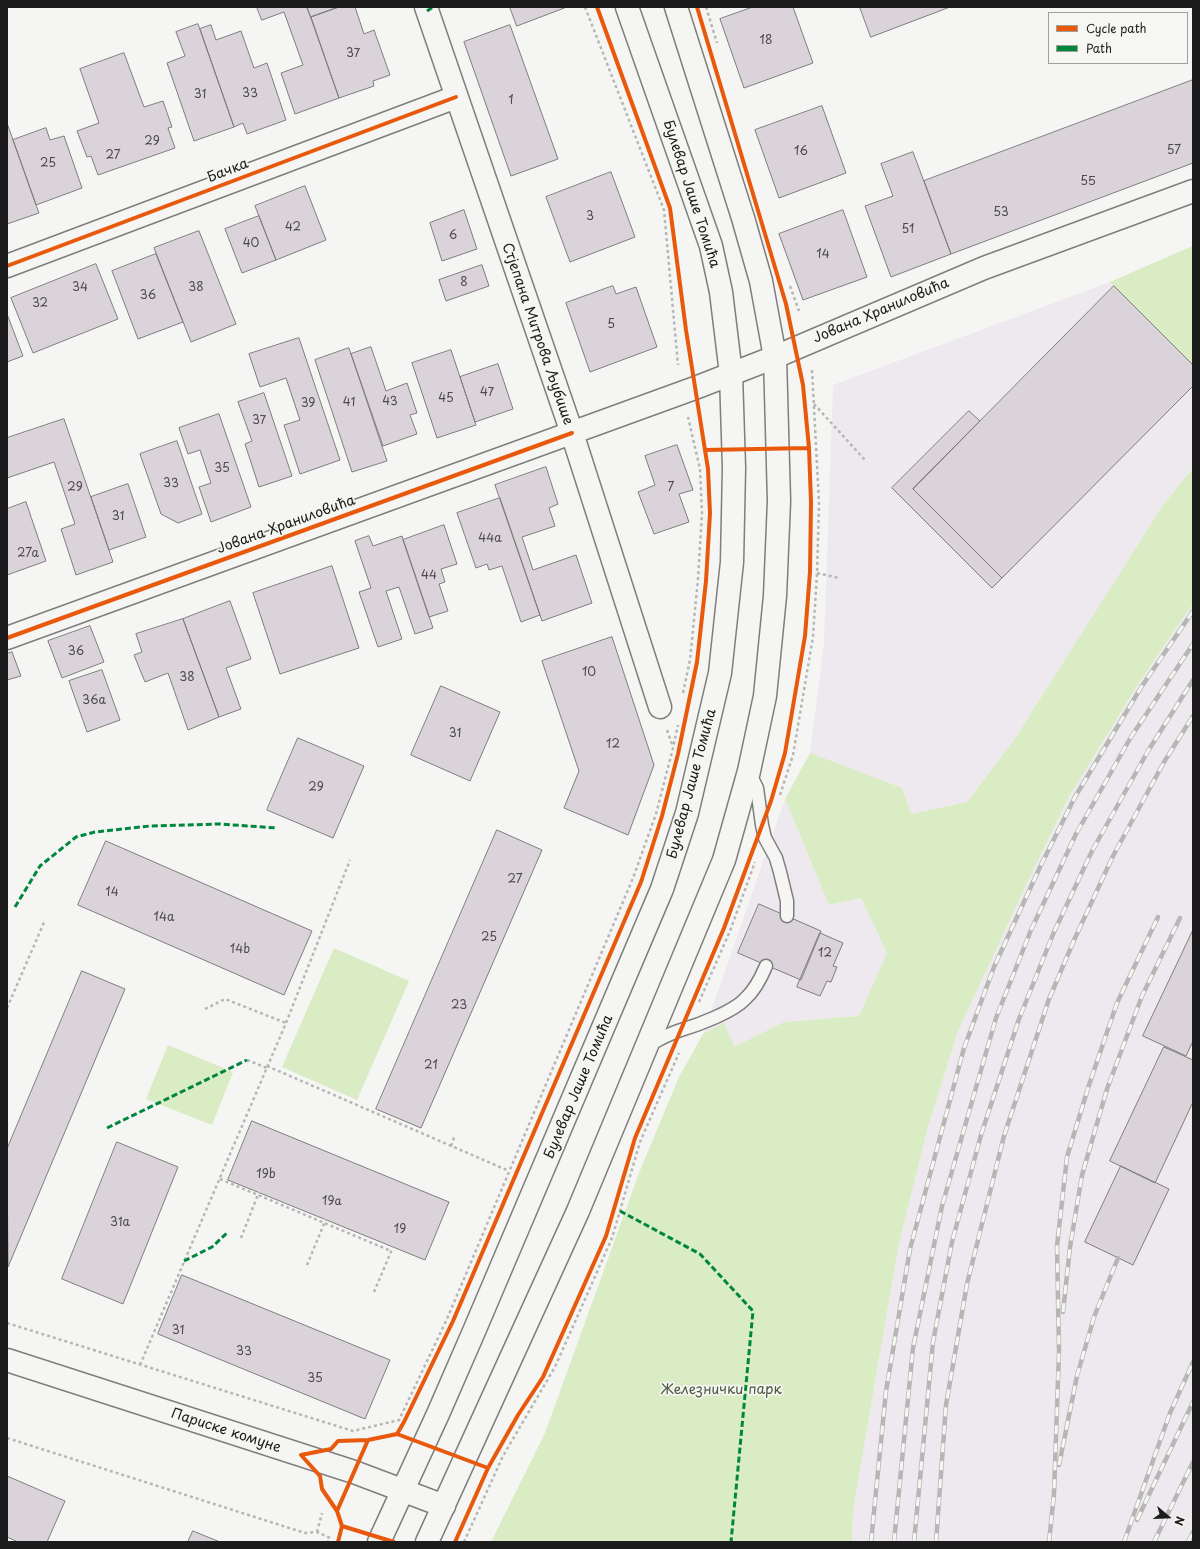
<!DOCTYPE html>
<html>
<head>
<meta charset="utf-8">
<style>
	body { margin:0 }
	#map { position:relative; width:1200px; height:1549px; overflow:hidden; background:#f5f5f3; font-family:"Playpen Sans",sans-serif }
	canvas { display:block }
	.frame { position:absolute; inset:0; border:8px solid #1c1c1c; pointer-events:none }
	.legend { position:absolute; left:1048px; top:12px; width:140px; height:52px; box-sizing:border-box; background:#f6f6f2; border:1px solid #9f9f9c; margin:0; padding:5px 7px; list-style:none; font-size:12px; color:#1c1c1c }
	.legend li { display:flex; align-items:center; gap:8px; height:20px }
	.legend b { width:20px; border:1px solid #9f9f9c }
	.north { position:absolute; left:1148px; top:1497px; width:40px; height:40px; -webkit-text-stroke:3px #f6f6f2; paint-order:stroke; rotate:109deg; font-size:11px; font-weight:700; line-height:16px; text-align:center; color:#1c1c1c }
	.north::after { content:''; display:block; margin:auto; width:14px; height:18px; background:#1c1c1c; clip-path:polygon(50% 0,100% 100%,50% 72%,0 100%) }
</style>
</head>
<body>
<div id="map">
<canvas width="1200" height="1549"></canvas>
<div class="frame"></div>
<ul class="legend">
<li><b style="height:5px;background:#e8590c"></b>Cycle path</li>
<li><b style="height:5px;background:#00873e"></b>Path</li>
</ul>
<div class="north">N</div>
</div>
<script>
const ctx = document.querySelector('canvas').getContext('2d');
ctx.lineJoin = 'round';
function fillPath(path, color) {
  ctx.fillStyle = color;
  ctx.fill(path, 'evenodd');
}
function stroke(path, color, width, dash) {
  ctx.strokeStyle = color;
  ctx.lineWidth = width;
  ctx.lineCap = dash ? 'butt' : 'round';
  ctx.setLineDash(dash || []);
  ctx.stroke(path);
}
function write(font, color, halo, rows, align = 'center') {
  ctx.font = font + ' "Playpen Sans",sans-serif';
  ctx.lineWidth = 3.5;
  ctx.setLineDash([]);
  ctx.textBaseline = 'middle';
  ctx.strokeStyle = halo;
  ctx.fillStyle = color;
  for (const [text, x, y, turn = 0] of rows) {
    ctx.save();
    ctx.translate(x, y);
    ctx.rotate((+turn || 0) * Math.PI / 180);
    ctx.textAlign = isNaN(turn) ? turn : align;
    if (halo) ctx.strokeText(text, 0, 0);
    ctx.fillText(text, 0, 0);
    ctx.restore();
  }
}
fillPath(new Path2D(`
	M1193,246v222l-30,37 -149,235 -47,62 -56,12 -101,-61 14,-110 9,-258 277,-103z
	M1193,604v938h-341l1,-31 45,-263 30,-121 30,-96 77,-165 35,-71 68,-111z
	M785,799l44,106 32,-7 26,55 -28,63 -75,6 -51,26 -10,-24 -20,10z`), '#eee9ee');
fillPath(new Path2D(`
	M1193,246v119l-83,-83z
	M1193,468v136l-55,80 -68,111 -35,71 -77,165 -30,96 -30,121 -45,263 -1,31h-361l54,-109 94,-260 40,-96 24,-43 21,-11 10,24 50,-25 75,-6 28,-63 -26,-55 -32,7 -44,-106 25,-46 92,35 9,26 56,-12 47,-62 149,-235z
	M334,948l75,33 -52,119 -75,-33z
	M168,1045l65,27 -21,53 -66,-26z`), '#d9ecc4');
const building = new Path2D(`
	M257,7h50l32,91 -44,16 -14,-41 22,-8 -19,-53 -22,8z
	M307,7h32l-28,10z
	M339,7h16l9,27 10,-4 16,45 -17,6 1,5 -35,12 -28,-81z
	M510,7h57l-50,19z
	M753,7h40l20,56 -69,25 -24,-69z
	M860,7h90l-79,30z
	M198,24l36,103 -40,14 -27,-78 18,-7 -9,-24z
	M211,25l5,15 25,-9 13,37 13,-5 19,57 -39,14 -4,-11 -9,4 -34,-98z
	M510,25l48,134 -47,17 -47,-134z
	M124,53l20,54 19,-6 9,26 -4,1 7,20 -77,27 -7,-19 -4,1 -10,-26 22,-8 -19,-54z
	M1193,80v83l-242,91 -27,-73z
	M822,106l24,67 -67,25 -24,-68z
	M7,123l32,90 -32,11z
	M46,128l4,12 14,-4 18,52 -46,17 -23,-65z
	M913,152l38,102 -60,23 -26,-71 28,-10 -12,-32z
	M611,172l24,65 -65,25 -24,-65z
	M305,186l21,54 -50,20 -21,-54z
	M464,210l13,39 -35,12 -12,-38z
	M843,210l24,67 -64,23 -24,-66z
	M259,216l17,44 -34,13 -17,-44z
	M199,231l37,93 -45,18 -37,-94z
	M156,254l27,68 -45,17 -26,-68z
	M96,264l22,55 -85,34 -22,-55z
	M482,265l7,21 -43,15 -7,-21z
	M613,286l3,8 20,-7 21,60 -67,25 -24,-69z
	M1114,286l79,79v21l-191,192 -89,-89z
	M7,314l16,42 -16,6z
	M299,338l41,122 -40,14 -16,-49 16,-5 -14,-42 -26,9 -11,-33z
	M371,347l15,44 21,-8 10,30 -7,2 7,19 -34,12 -32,-92z
	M349,348l38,113 -35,11 -37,-112z
	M451,350l25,75 -39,13 -25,-75z
	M498,364l15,45 -38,13 -15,-45z
	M264,393l28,83 -33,11 -14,-43 7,-3 -14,-39z
	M969,411l11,10 -67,68 89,89 -10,10 -100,-100z
	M219,414l32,93 -40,15 -12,-35 12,-4 -11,-33 -12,4 -9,-26z
	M64,419l49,143 -37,13 -15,-46 14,-5 -21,-62 -47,16v-40z
	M177,441l25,73 -24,9 -17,-9 -21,-60z
	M677,445l16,45 -14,4 10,28 -35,12 -16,-42 17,-7 -10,-29z
	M546,467l12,37 -9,4 6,18 -33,11 11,33 43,-15 16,48 -50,18 -47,-136z
	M128,484l18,53 -37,13 -18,-53z
	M500,498l40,117 -19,7 -19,-56 -13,4 -2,-6 -11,4 -19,-55z
	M26,502l20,59 -39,14v-66z
	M444,525l13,39 -16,5 4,13 -6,2 9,27 -19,6 -26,-77z
	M369,536l4,10 29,-10 31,92 -18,6 -16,-47 -13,4 16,48 -24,8 -19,-55 12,-4 -16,-47z
	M332,566l27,82 -79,26 -27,-81z
	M230,601l21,58 -25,9 15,41 -22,8 -36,-98z
	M183,619l36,98 -31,13 -20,-57 -23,9 -11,-27 8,-3 -6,-18z
	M90,626l14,36 -42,16 -14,-37z
	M612,637l42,128 -26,70 -64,-27 15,-37 -37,-110z
	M12,652l9,24 -14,4v-26z
	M102,670l18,50 -33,12 -18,-51z
	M441,686l59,26 -30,69 -59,-26z
	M298,738l66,28 -31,72 -66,-28z
	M497,830l45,20 -121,278 -45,-19z
	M106,841l206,90 -28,64 -206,-90z
	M759,904l62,27 -20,49 -63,-27z
	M1193,930v111l-7,15 -43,-20z
	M820,933l23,10 -10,23 4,1 -6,15 -4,-1 -7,15 -23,-9z
	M82,971l43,18 -117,278 -1,-118z
	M1164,1047l29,13v42l-38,81 -45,-22z
	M252,1121l197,81 -24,58 -197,-80z
	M117,1142l61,25 -55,137 -61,-25z
	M1121,1166l48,23 -36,76 -48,-23z
	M182,1275l208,85 -25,59 -207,-85z
	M7,1476l58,25 -18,41h-29l-11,-5z
	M193,1531l27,11h-32z`);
fillPath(building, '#dad3da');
stroke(building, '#7e7e7d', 1);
const lane = new Path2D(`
	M749,772l8,16 5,37 3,13 11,20 4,14 7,29v15
	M648,1045c11,-5 22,-12 33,-15 17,-5 52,-18 64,-31 10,-9 16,-21 21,-33`);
const street = new Path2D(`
	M426,7l146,426 88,274
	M7,266l449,-169
	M7,638l688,-250 80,-31 209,-89 209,-77
	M7,1360l347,112 90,34`);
const secondary = new Path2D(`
	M379,1542l59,-128 37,-85 187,-440 25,-76 33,-140 12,-111 2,-94 -3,-94 -10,-82 -10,-46 -84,-239
	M427,1542l151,-331 146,-351 25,-89 16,-75 10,-100 4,-95 -4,-144 -14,-76 -18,-63 -67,-211`);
stroke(lane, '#7e7e7d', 15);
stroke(street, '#7e7e7d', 25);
stroke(secondary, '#7e7e7d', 25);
stroke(new Path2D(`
	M585,7l79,203 14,155
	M706,7l11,36
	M790,286l9,25
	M814,404l51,56
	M817,573l22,5
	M683,693l7,-33 8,-81 4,-66 -2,-44 -12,-52
	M667,730l6,17
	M780,795l13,-40 20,-118 4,-64 2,-70 -7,-133
	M699,1002l31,-71 25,-69
	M7,1008l38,-88
	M205,1009l20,-10 61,24
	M247,1060l20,8
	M267,1066l242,105
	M451,1146l4,-11
	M220,1179l171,72
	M241,1238l18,-46
	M307,1265l19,-46
	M374,1292l19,-45
	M7,1323l346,108 46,-11 48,-101 186,-441 23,-64 17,-66 5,-23
	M140,1365l146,-342 64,-163
	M7,1438l298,95 12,-1 13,6 -2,4
	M317,1532l5,-19
	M464,1542l39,-86 52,-89 57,-129 28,-96 39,-89`), '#b6b6b5', 2.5, [3, 3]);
stroke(lane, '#f5f5f3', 12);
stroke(street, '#f5f5f3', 22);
stroke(secondary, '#f5f5f3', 22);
const rail = new Path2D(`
	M1063,1312l7,-65 12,-72 25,-86 35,-93 38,-78
	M1059,1465l18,-89 17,-59 24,-59
	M1137,1520l56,-118
	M871,1542l15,-151 24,-142 54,-201 30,-81 46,-100 35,-70 67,-111 51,-75
	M894,1542l19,-194 29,-142 54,-188 35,-88 45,-96 55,-97 62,-93
	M914,1542l19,-200 19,-100 29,-107 38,-116 35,-87 38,-81 56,-100 45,-71
	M936,1542l10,-137 21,-121 37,-148 45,-137 26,-61 38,-82 51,-94 29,-46
	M1049,1542l5,-48 5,-143 -2,-105 10,-89 22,-72 28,-82 41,-86
	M1124,1542l46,-129 23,-51
	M1154,1542l39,-80
	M1188,1542l5,-10`);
stroke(rail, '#b6b6b5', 4.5);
stroke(rail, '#f6f6f2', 3, [9]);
stroke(new Path2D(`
	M427,11l6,-4
	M15,907l25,-41 36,-29 19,-5 55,-6 69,-2 58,4
	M107,1128l140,-68
	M620,1211l80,43 53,57 -22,231
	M184,1261l28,-14 16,-15`), '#00873e', 3, [6, 3]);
stroke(new Path2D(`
	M7,266l449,-169
	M705,450l104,-2
	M7,638l565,-205
	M397,1434l91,34
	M337,1511l31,-71
	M342,1526l52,16
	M338,1542l4,-16 -5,-15 -15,-22 -2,-13 -19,-21 30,-6 7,-8 30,-1 29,-6 7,-12 49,-101 188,-439 21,-66 16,-62 19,-92 9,-81 4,-68 -2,-44 -22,-139 -16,-122 -73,-201
	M455,1542l33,-74 30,-53 25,-38 63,-141 29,-98 89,-210 47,-127 14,-48 20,-117 5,-64 1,-70 -2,-54 -6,-63 -17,-81 -89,-297`), '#e8590c', 4);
write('12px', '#4c4a4c', null, [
	["18",766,41],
	["37",353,54],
	["33",250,94],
	["31",200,95],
	["1",511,101],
	["29",152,142],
	["57",1174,151],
	["16",801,152],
	["27",113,156],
	["25",48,164],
	["55",1088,182],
	["53",1001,213],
	["3",590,217],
	["42",293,228],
	["51",908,230],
	["6",453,236],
	["40",251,244],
	["14",823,255],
	["8",464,283],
	["34",80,288],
	["38",196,288],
	["36",148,296],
	["32",40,304],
	["5",611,325],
	["47",487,393],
	["45",446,399],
	["43",390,402],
	["41",349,403],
	["39",308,404],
	["37",259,421],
	["35",222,469],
	["33",171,484],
	["29",75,488],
	["7",671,488],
	["31",118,517],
	["44a",490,539],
	["27a",28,554],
	["44",429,576],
	["36",76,652],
	["10",589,673],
	["38",187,678],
	["36a",94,701],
	["31",455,734],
	["12",613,745],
	["29",316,788],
	["27",515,880],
	["14",112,893],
	["14a",164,918],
	["25",489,938],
	["14b",240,950],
	["12",825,954],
	["23",459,1006],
	["21",431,1066],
	["19b",266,1175],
	["19a",332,1202],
	["31a",120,1223],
	["19",400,1230],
	["31",178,1331],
	["33",244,1352],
	["35",315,1379]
]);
write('14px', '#1c1c1c', '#f6f6f2', [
	["Бачка",228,171,-21],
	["Булевар Јаше Томића",691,194,72],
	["Јована Храниловића",881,311,-23],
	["Стјепана Митрова Љубише",537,334,71],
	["Јована Храниловића",286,525,-20],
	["Булевар Јаше Томића",692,784,-75],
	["Булевар Јаше Томића",579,1087,-67],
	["Париске комуне",226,1431,18]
]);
write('14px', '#4e5843', '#f6f6f2', [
	["Железнички парк",721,1390]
]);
</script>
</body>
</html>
